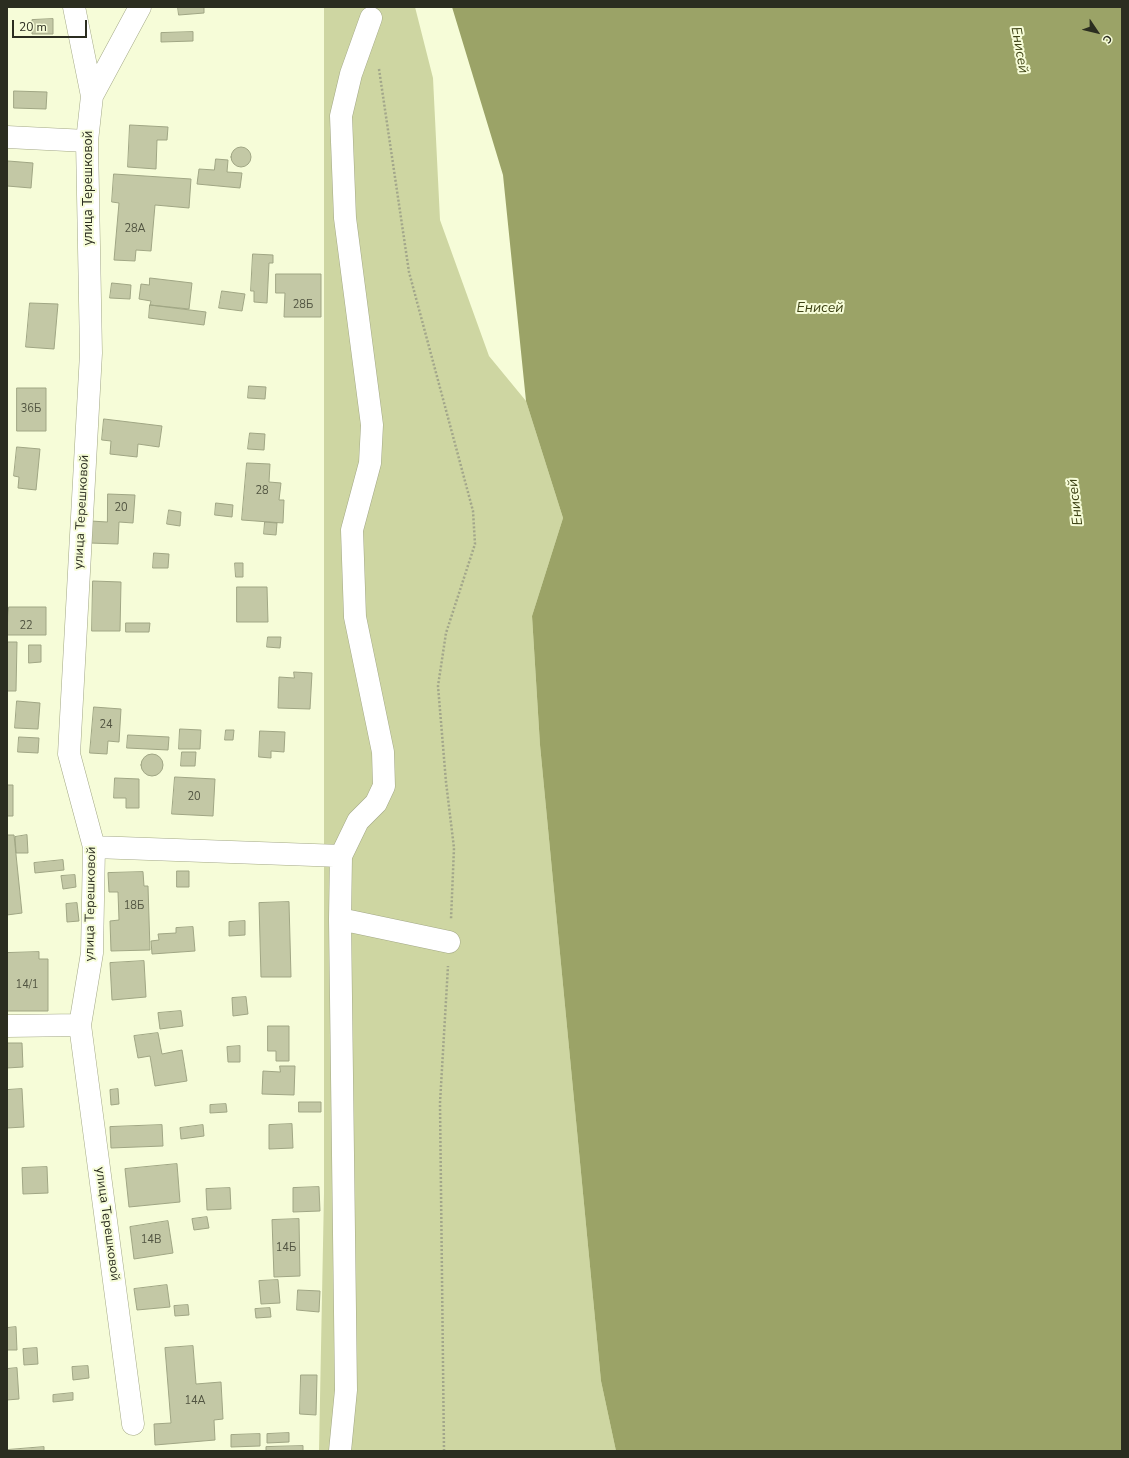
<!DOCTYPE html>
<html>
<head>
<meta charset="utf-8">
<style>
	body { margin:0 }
	#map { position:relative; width:1129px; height:1458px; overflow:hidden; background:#f6fcd8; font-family:"Nunito Sans",sans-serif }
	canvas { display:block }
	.frame { position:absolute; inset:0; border:8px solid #2b2d20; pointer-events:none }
	.north { position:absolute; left:1077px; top:12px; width:40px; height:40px; -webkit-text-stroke:3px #f6fcd8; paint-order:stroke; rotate:125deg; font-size:11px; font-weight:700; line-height:16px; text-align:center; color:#2b2d20 }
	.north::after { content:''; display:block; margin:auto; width:14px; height:18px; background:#2b2d20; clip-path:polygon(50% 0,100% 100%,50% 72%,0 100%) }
	.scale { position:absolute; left:12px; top:20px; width:75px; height:18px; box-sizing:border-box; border:2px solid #2b2d20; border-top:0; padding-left:5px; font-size:12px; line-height:14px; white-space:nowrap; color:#2b2d20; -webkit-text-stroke:3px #f6fcd8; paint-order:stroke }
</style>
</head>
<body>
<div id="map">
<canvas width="1129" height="1458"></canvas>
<div class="frame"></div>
<div class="north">С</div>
<div class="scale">20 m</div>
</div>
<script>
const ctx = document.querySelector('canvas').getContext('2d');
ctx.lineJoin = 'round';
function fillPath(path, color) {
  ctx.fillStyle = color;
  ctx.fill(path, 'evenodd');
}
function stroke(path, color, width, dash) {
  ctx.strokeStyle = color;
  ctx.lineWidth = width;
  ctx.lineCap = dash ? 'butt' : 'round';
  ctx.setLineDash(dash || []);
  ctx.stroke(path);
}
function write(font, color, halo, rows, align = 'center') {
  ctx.font = font + ' "Nunito Sans",sans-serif';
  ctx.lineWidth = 4;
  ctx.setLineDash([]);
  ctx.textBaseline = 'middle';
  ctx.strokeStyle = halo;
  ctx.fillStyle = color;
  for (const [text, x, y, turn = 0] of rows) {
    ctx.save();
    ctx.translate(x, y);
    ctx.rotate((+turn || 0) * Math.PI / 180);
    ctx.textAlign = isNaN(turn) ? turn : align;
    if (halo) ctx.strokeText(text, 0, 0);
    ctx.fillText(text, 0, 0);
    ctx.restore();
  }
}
fillPath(new Path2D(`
	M324,7h91l18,71 7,142 49,136 37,45 37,117 -31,98 8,129 61,636 15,70h-297l5,-258z`), '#ced6a2');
fillPath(new Path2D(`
	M452,7h670v1444h-506l-15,-70 -61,-636 -8,-129 31,-98 -37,-117 -23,-226z`), '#9ba367');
const building = new Path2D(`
	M178,7h26v6l-25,2z
	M53,19v15h-21v-14z
	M193,32v9l-32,1v-9z
	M14,91l33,1 -1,17 -32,-1z
	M130,125l38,2 -1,13h-10l-1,29 -28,-2z
	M231 157a10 10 0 1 1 20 0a10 10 0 1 1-20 0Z
	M216,159l12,1 -1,12 15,1 -2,15 -43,-4 2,-15 15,1z
	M8,161l25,2 -2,25 -24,-2z
	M114,174l77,5 -2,29 -34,-3 -4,46 -15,-1 -1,11 -21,-1 5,-57 -7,-1z
	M253,254l20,1v8h-4l-2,40 -13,-1v-11h-3z
	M276,274h45v43h-37l1,-24h-9z
	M150,278l42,5 -3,26 -39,-4 1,-4 -12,-2 2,-15 8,1z
	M112,283l19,2 -1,14 -20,-1z
	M222,291l23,3 -3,17 -23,-3z
	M30,303l28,1 -4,45 -28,-2z
	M150,305l56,7 -2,13 -55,-7z
	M249,386l17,1 -1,12 -17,-1z
	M17,388h29v43h-29z
	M104,419l58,7 -3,21 -21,-3 -1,13 -27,-3 1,-13 -9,-1z
	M250,433l15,1 -1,16 -16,-1z
	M17,447l23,2 -4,41 -18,-2 1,-11 -5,-1z
	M247,463l23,1 -1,18 12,1 -2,17h5l-1,23 -41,-3z
	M108,494l27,1 -2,28 -14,-1 -1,22 -28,-1 1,-22 16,1z
	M216,503l17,2 -1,12 -17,-2z
	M169,510l12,2 -1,14 -13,-2z
	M265,522l12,1 -1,12 -12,-1z
	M154,553l15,1 -1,14h-15z
	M235,563h8v14h-7z
	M93,581l28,1 -1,49h-28z
	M237,587h30l1,35h-31z
	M9,607h37v28h-39z
	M126,623h24l-1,9h-23z
	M268,637h13l-1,11 -13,-1z
	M7,642h10l-1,49h-9z
	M29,645h12v17l-12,1z
	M294,672l18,1 -2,36 -32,-1 1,-31 15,1z
	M17,701l23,2 -2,26 -23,-1z
	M94,707l27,2 -2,33 -11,-1 -1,13 -17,-1z
	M180,729l21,1 -1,19h-21z
	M226,730h8l-1,10h-8z
	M260,731l25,1 -1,20 -13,-1v7l-12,-1z
	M128,735l41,2 -1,13 -41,-2z
	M19,737l20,1 -1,15 -20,-1z
	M182,752h14l-1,14h-14z
	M141 765a11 11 0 1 1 22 0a11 11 0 1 1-22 0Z
	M175,777l40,2 -2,37 -41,-2z
	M115,778l24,1v29h-13v-10h-12z
	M7,785h6v31h-6z
	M7,835h7l8,78 -15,2z
	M27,835l1,18h-12l-1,-16z
	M63,860l1,10 -29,3 -1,-10z
	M177,871h12v16h-12z
	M143,872l1,14h4l2,64 -39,1 -1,-30 9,-1 -1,-28h-9l-1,-19z
	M75,875l1,12 -13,2 -2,-13z
	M289,902l2,75h-30l-2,-74z
	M77,903l2,18 -12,1 -1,-18z
	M245,921v14l-16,1v-14z
	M193,927l2,24 -43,3 -1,-13 8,-1 -1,-6 18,-1v-5z
	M39,952v7h9v52h-41v-58z
	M144,961l2,36 -34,3 -2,-37z
	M246,997l2,17 -15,2 -1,-18z
	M181,1011l2,15 -23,3 -2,-16z
	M268,1026h21v35h-13v-10h-8z
	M158,1033l4,21 20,-4 5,31 -32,5 -5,-30 -12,2 -4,-22z
	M7,1043h15l1,24 -16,1z
	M240,1046v16h-12l-1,-15z
	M280,1066h15l-1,29 -32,-1 1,-23 17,1z
	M22,1089l2,38 -17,1v-38z
	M118,1089l1,15 -8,1 -1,-15z
	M299,1102h22v10h-22z
	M226,1104l1,8 -17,1v-8z
	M292,1124l1,24 -24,1v-24z
	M162,1125l1,21 -52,2 -1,-21z
	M203,1125l1,11 -23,3 -1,-11z
	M177,1164l3,38 -51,5 -4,-38z
	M47,1167l1,26 -25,1 -1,-26z
	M319,1187l1,24 -27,1v-24z
	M230,1188l1,21 -24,1 -1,-21z
	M207,1217l2,11 -15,2 -2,-11z
	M299,1219l1,57 -26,1 -2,-57z
	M168,1221l5,32 -39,6 -4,-32z
	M278,1280l2,23 -19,1 -2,-23z
	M167,1285l3,22 -33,3 -3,-21z
	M298,1290l22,1 -1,21 -22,-2z
	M188,1305l1,10 -14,1 -1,-10z
	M270,1308l1,9 -15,1 -1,-9z
	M16,1327l1,23h-10v-22z
	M193,1346l3,38 25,-2 2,37 -9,1 1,20 -60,5 -1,-21 17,-1 -6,-75z
	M37,1348l1,16 -14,1 -1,-16z
	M88,1366l1,12 -16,2 -1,-13z
	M17,1368l2,31 -12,1v-31z
	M301,1375h16l-1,40 -16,-1z
	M73,1393v7l-20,2v-7z
	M289,1433v9l-22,1v-9z
	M260,1434v12l-29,1v-12z
	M303,1446v5h-37v-4z
	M44,1447v4h-37v-1z`);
fillPath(building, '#c3c8a5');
stroke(building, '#a0a684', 1);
const minor = new Path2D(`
	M74,7l18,89
	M7,137l80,4
	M94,847l247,9
	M340,919l109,23
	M7,1026l73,-1
	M133,1424l-53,-399 12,-72 2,-106 -25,-93 22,-401 -4,-212 5,-45 48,-89
	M340,1451l6,-61 -6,-471 1,-63 17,-35 18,-18 8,-17 -1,-34 -28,-135 -3,-87 18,-67 2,-38 -27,-207 -4,-102 10,-42 20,-56`);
stroke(minor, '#a3a886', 23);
stroke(new Path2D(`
	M379,69l30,203 64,239 2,33 -29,89 -8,53 8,96 8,66 -3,71
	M444,1451l-4,-348 8,-137`), '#a2a68b', 2.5, [2, 2]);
stroke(minor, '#fff', 22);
write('11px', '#515441', null, [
	["28А",135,229],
	["28Б",303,305],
	["36Б",31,409],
	["28",262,491],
	["20",121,508],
	["22",26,626],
	["24",106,725],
	["20",194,797],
	["18Б",134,906],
	["14/1",27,985],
	["14В",151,1240],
	["14Б",286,1248],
	["14А",195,1401]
]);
write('13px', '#2b2d20', '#f6fcd8', [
	["улица Терешковой",89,188,-90],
	["улица Терешковой",82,512,-87],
	["улица Терешковой",91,904,-89],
	["улица Терешковой",107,1224,82]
]);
write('italic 14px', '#3e4315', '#f6fcd8', [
	["Енисей",1019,50,80],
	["Енисей",820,309],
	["Енисей",1076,502,-97]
]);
</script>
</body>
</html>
